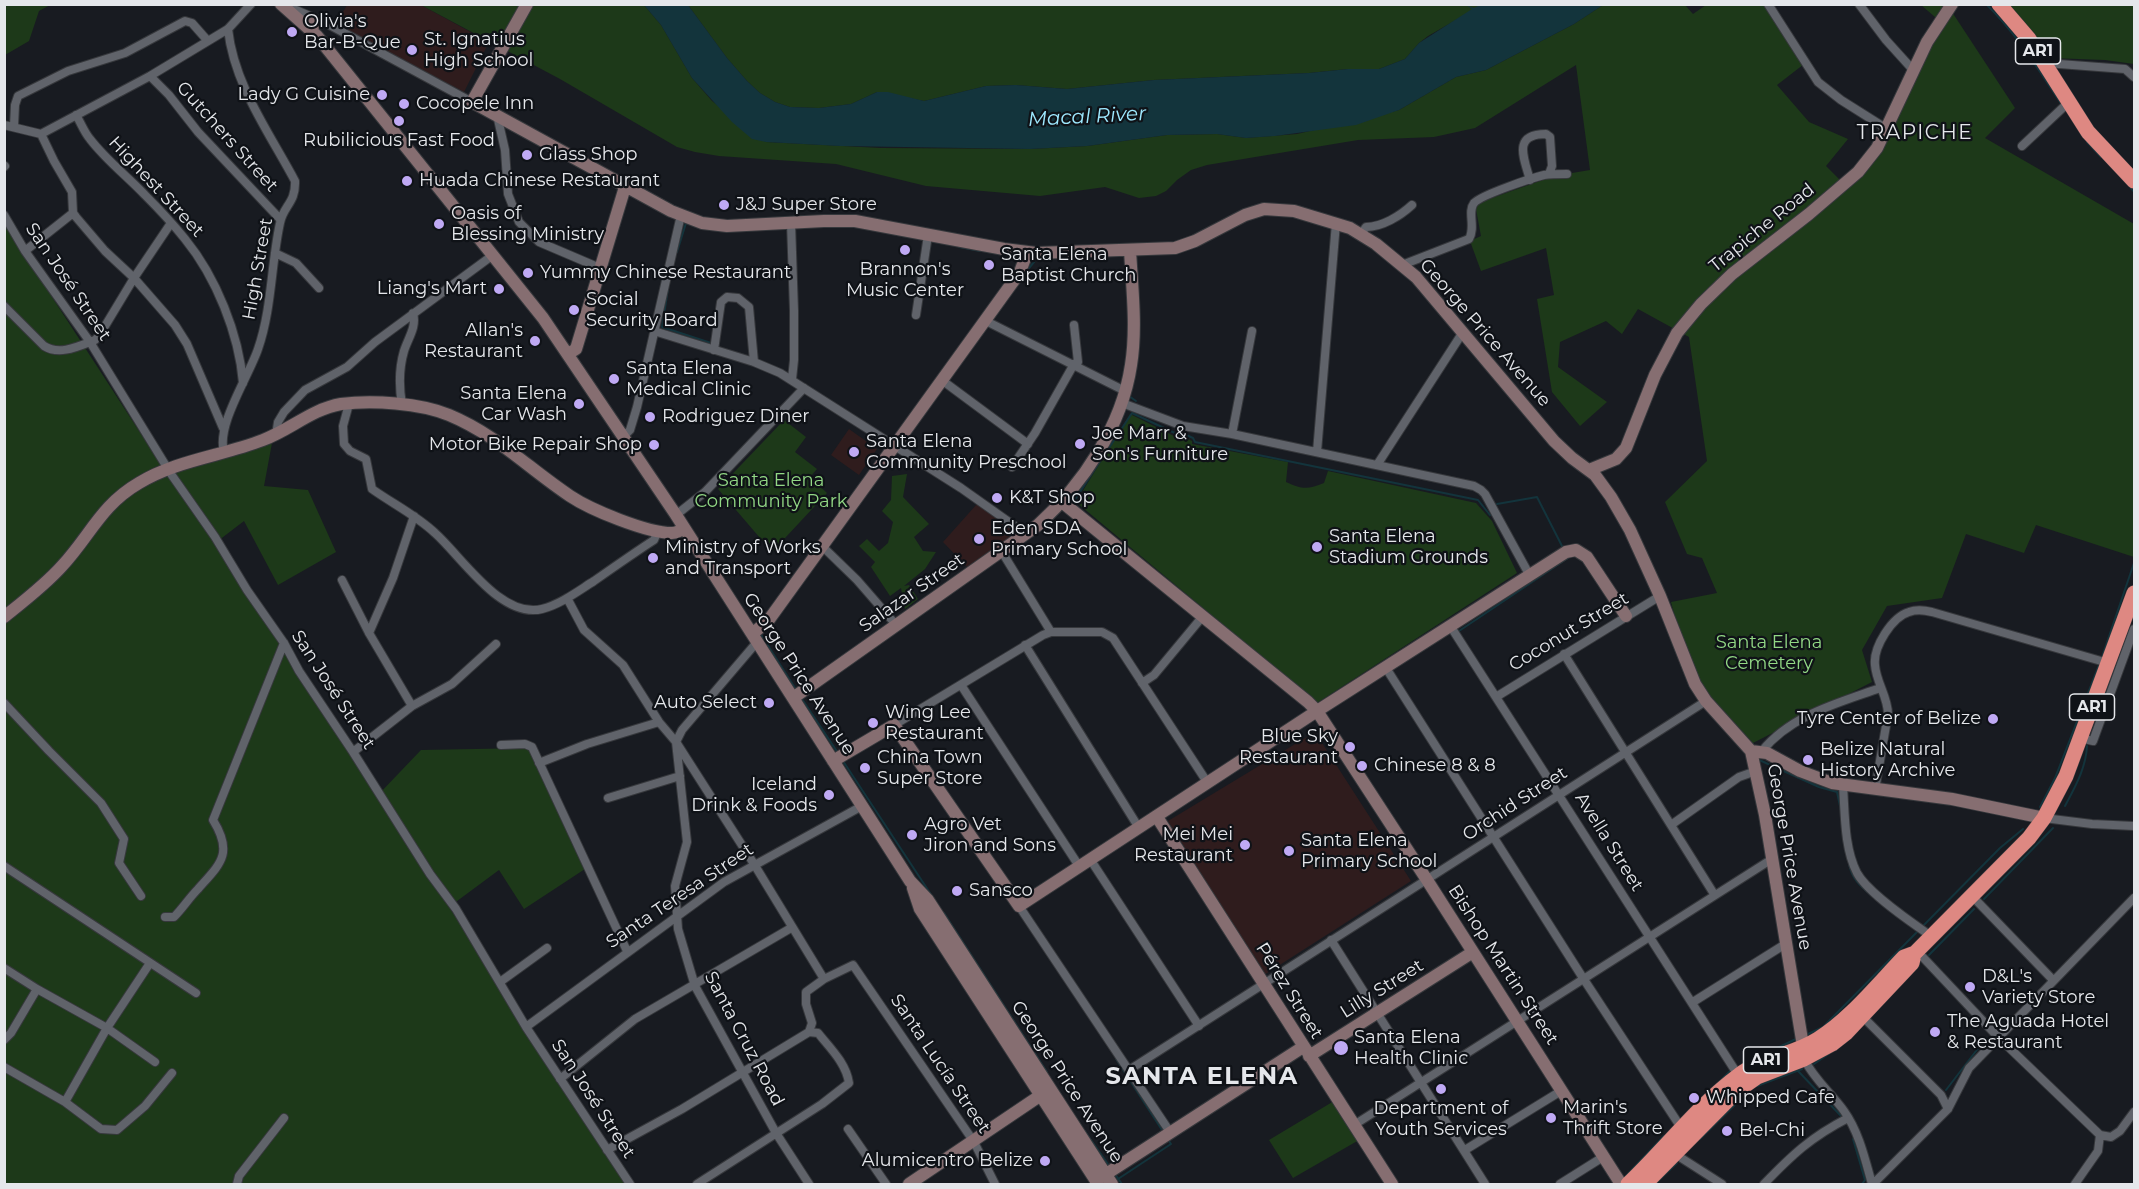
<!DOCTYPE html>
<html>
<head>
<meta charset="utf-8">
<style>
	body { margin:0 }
	#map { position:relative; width:2139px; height:1189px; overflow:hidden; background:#181b21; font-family:Montserrat,sans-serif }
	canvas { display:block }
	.frame { position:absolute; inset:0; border:6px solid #e5e7eb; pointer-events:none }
</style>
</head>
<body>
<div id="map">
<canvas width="2139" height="1189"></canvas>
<div class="frame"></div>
</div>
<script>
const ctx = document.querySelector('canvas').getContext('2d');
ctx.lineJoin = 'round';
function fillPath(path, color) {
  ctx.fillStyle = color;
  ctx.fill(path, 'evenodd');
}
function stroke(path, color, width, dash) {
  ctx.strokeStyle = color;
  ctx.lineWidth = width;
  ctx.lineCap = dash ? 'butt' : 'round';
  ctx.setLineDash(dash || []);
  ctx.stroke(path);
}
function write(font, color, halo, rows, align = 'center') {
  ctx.font = font + ' Montserrat,sans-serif';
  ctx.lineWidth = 4.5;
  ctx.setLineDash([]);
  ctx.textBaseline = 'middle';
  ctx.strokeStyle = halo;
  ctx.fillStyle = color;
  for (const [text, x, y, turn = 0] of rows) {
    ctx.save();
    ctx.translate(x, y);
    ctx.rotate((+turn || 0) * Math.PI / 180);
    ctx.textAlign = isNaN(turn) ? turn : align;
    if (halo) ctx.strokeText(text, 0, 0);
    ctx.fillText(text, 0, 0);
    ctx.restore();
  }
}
fillPath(new Path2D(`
	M347,5h74l68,37 -25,50 -128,-68z
	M849,429l28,20 -18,26 -28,-20z
	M977,504l39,27 1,4 -47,35 -27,-28z
	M1315,732l96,149 -147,94 -96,-154z`), '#2f1c1d');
fillPath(new Path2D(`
	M5,4l45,1 -11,6 -10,30 -24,14z
	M421,5h223l17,20 31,53 20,23 54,41 115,6 149,1 57,-3 80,-11 50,-1 29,4 51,-4 102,-24 57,-33 30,-7 88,-46 29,-19h82l8,9 13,-9h65l37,56 -31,24 32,37 39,17 -22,27 21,21 35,-39 60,-125 -21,-18h39l-8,7 63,96 -30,30 149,86v333l-98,-32 -12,28 -58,-19 -24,64 -55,8 -25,44 10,32 -119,61 -52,-57 -20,-46 -10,-38 46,-9 -15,-35 -15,-4 -22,-52 42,-41 -18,-124 -51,-28 -16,25 -16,-13 -46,21 -2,25 49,35 -27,24 -28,-34 -15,-93 17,-4 -8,-47 -65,23 -11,-30 11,-5 -6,-32 79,-28 36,-6 -14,-105 -101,63 -41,9 -76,3 -151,25 -16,5 -14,10 -11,11 -10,5 -17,2 -34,-11 -65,9 -114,-10 -90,-22 -117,-8 -24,-4 -18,-5 -117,-68z
	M688,5h794l-54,31 -9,7 -14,16 -26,10h-31l-39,4 -155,7 -87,9 -51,-4 -30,1 -62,15 -47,-9 -26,12 -32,4 -29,-1 -15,-5 -15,-9 -13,-12 -20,-23z
	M2006,5h128v59l-29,-4 -55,-2 -8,-13z
	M4,221l20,33 143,220 105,-31 -8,43 44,4 28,62 -58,33 -34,-64 -30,23 164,251 43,-45 109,-2 55,121 -61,40 -25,-39 -50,37 178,277h-622z
	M1130,414l48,24 2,-3 12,6v3l96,18 -2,20c15,7 22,8 38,1l4,-12 148,32 16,18 25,52 -200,130 -241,-201z
	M784,420l22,17 -11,15 22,17 -7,8 17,16 -55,59 -54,-63z
	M907,474l-4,23 26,27 -15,13 9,14 13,1 -11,17 -21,17 5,-1 9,14 -13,10 -4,-21 -11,8 -19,-29 4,-5 -16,-16 8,-7 12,12 9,-8 5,-21 -11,-11 9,-11 1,-24z
	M1334,1101l25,39 -66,38 -24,-38z`), '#1d3919');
fillPath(new Path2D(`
	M1482,4l121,1 -29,19 -88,46 -30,7 -57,33 -43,15 -81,11 -29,2 -29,-4 -50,1 -80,11 -57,3 -190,-3 -74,-4 -14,-3 -20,-17 -40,-44 -31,-53 -17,-20h44l39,53 20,23 13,12 15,9 15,5 29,1 32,-4 26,-12h11l36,9 62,-15 30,-1 51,4 87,-9 155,-7 39,-4h31l26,-10 14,-16 53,-34 -6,-4 8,3z`), '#13343c');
stroke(new Path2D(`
	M1986,4c31,30 52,65 76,101
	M2087,142l14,15
	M2130,187l4,5
	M959,247l21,4
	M677,252l9,-29
	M1025,273l9,-11
	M668,289l-6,38 49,16
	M1129,396l7,5
	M1074,501l58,-88 47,22 3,-2 11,5 2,4 283,58 12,15
	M1497,504l40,-7 25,49
	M2134,621v-2
	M1459,631l112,-75
	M760,633l35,55
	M802,699l36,54
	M2101,705l15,-39
	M1757,759l62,28 18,5 4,19
	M843,761l89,135
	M2065,806c10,-19 21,-38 22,-60
	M2040,807l15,-29 47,-121 32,-94
	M1849,864c3,15 11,22 22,31
	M1984,899l69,-71
	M944,913l103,159
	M1922,927l78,-79 23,-19
	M1929,955l45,-46
	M1806,1035l17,-8 95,-96
	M1771,1051l27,-13
	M1116,1059l46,71
	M1814,1064l32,-22
	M1798,1071l45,47
	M1718,1083l13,-13
	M1757,1086l45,-17
	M1946,1090l40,-52
	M1084,1130l26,37
	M1700,1139l47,-46
	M1853,1139l12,41 -3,4
	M1115,1174l7,10
	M1118,1179l53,-35 -2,-3
	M1623,1179l41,-43
	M1655,1184l22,-21`), '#13343c', 2);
const street = new Path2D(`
	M1768,4l50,78 23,18 46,29
	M1859,4l27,36 28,31
	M289,7l35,15 148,80
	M2046,63l79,6 9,8
	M150,76l19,19 29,37 82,87
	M76,115c5,8 8,17 14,24 16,21 37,37 55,56 14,14 28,29 40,44 31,38 54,95 58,144
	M497,115l8,35 3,44 11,28 20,20 61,26
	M4,125l37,9 13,27 18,31 1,21 3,4 29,34 29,27 41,47 12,19 36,84
	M14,126l1,-21 3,-9 50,-25 57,-18 60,-32 7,2 15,17
	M41,134l109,-58 78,-47 23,-25
	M2022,146l48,-45
	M4,167l1,-1
	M1530,180c-6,-22 -18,-46 16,-46l4,3 2,29 -3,8
	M4,215l21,36 65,91 81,132 44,63 32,53 37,53 15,28 54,81 77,122 26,35 70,118 104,157
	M791,223l3,88v49l-2,19
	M1361,234l5,-7c16,0 34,-11 46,-22
	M25,251l48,-38
	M275,253l21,10 23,25
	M1402,265l67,-26c7,-12 -2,-27 5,-36 7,-8 58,-25 70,-28 7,-1 15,-1 23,-1
	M4,306l40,40c16,10 35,0 51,-6l4,-4 35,-58 37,-55
	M916,315l12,-80
	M986,321l139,70
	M1074,325l4,37 -2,4
	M654,331l100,31 26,11 181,115 65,46
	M714,350l7,-48 6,-5 11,1 11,9 5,55
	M943,381l85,63
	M1122,403l61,23 49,8 242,52 7,4 4,4 45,82
	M349,404l-6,22 1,18 6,7 16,8 6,30c21,15 44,26 63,44 27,24 66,86 107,76 19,-5 36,-18 52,-28 20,-14 40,-28 60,-41l4,-9
	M402,405c-3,-18 -3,-37 2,-54 4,-13 13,-24 9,-38
	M1232,434l20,-103
	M276,435l2,-13 6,-10 21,-22 42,-23 28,-25 118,-87
	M624,436l6,-6 7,-23 44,-192
	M224,452c-8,-27 25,-76 34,-103 14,-40 13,-85 22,-126 3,-17 16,-20 15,-42 -26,-49 -61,-96 -67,-152
	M1317,452l19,-229
	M1377,465l86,-133
	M1012,467l23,-34 39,-69
	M676,515l29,-23 99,-104
	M822,546l35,34 40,46
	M1002,552l49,80
	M342,580l27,53 43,73
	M567,598l17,32 39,35 36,57 17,20 78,122 70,115
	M1451,627l287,448
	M369,633l24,-55 21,-62
	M757,642l-75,88 -6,12 11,100 -12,44 3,43 17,57 81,147 33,51
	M1025,645l114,183
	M1564,654l150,240
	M1386,668l197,310 99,151
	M1142,683l12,-8 49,-59
	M961,685l118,181
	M1496,697l164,-101
	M4,703l45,48 52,52 23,36 -5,24 22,33
	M894,725l149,-90 8,-3h51l11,6 94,144
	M2080,738l13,3 41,-112
	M501,745l24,-1 7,3 95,204
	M1762,751c29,-36 76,-48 118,-63
	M353,752l59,-46 40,-22 44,-40
	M539,763l48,-19 72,-22
	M1843,786c2,27 1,62 14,87 11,20 55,50 74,63
	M1875,790l13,-76c0,-17 -12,-32 -13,-49 -2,-18 17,-48 34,-53 8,-3 15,-2 23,0l176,51
	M608,798l72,-22
	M2044,818l48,6 42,2
	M1671,825l68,-48 17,-6
	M1090,859l109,167
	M4,866l192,127
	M1972,896l81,84
	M1019,906l151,226
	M165,917h9c9,-9 15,-19 24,-28 22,-25 36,-35 15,-69l71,-177
	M1331,940l154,244
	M1917,951l81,86 102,98 11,2 9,-6 14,-19
	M4,968l33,21 70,39 48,34
	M500,982l47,-34
	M1693,1002l94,-59
	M1862,1016l79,79 7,14
	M526,1027l198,-145 138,-76
	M4,1040l7,-7 26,-44
	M1804,1059c10,20 27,34 40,52 15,21 21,48 28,73
	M4,1067l61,35 36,27 16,1 28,-24 27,-33
	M1129,1070l577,-369
	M560,1079l75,-60 156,-91
	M65,1102l42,-74 43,-65
	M1354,1125l418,-266
	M848,1129l38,55
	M607,1150l75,-41 127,-77 3,-9 -6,-19v-12l18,-13 29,-14 121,177 21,42
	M1465,1150l96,-59
	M1675,1154l47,30
	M237,1184l2,-8 45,-58
	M697,1184l125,-80 27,-21c-3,-20 -19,-35 -31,-50l-9,-1
	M1560,1184l43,-27
	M1764,1184c28,-29 47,-47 84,-66
	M1873,1184l75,-75 21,-41 165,-170
	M2075,1184l23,-33 2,-16`);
const secondary = new Path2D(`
	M281,4l36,32 226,282 133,197 234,366 18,19 184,284
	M527,4l-55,98 199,109 31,12 25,3 97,-5h31l149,28 32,4 139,-5 20,-7 50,-26 19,-6 30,2 56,17 26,16 40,33 138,164 18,17 23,17 16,22 19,33 30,66 35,88 11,17 45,50 14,64 38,231
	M311,31l3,-8 10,-1
	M568,354l8,-5 49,-162
	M1589,470l27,-11 10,-11 29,-73 22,-42 24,-29 31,-30 77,-60 49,-42 19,-24 50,-106 25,-38
	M1062,502l246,200 9,9 110,169 194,304
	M4,617c20,-16 41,-32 58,-51 28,-30 39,-61 77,-83 38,-23 83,-27 124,-43 27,-10 49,-31 78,-36 31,-4 79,-1 108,11 48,20 79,53 121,81 21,14 77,37 102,37 5,0 8,-2 12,-5
	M752,634l16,-13 252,-349 7,-19
	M793,698l245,-173c45,-41 84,-99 93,-160 6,-37 1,-78 -1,-115
	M1751,751l16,2 33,18 32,12 120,16 92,19
	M833,761l61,-36 125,181 298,-195 249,-159 10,-2 11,7 39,59
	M1157,817l235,367
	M913,888l7,21 178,275
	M1309,1056l164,-104
	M1100,1178l203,-131
	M909,1184l138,-93`);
const highway = new Path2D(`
	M1999,4l30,35 59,93 46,49
	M1628,1184c37,-35 69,-78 111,-109 23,-18 54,-20 79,-36 31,-19 60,-55 86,-82l11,-4 114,-115 15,-20 22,-42 68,-183
	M1645,1184l92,-93 20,-14 47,-18 28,-15 14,-11 66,-70 1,-4`);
stroke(street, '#36383c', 10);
stroke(secondary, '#36383c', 14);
stroke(highway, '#36383c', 16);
stroke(street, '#60636a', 8);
stroke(secondary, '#866e71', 12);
stroke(highway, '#de8882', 15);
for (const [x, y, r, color] of [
	[292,32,6,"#bfa9f4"],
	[412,50,6,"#bfa9f4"],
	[382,95,6,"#bfa9f4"],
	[404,104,6,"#bfa9f4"],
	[399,121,6,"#bfa9f4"],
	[527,155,6,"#bfa9f4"],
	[407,181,6,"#bfa9f4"],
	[724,205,6,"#bfa9f4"],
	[439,224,6,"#bfa9f4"],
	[905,250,6,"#bfa9f4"],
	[989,265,6,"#bfa9f4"],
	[528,273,6,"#bfa9f4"],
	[499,289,6,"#bfa9f4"],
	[574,310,6,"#bfa9f4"],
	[535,341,6,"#bfa9f4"],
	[614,379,6,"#bfa9f4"],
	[579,404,6,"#bfa9f4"],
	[650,417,6,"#bfa9f4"],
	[1080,444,6,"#bfa9f4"],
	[654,445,6,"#bfa9f4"],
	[854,452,6,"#bfa9f4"],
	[997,498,6,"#bfa9f4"],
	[979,539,6,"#bfa9f4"],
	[1317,547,6,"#bfa9f4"],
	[653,558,6,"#bfa9f4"],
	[769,703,6,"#bfa9f4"],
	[1993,719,6,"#bfa9f4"],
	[873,723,6,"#bfa9f4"],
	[1350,747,6,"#bfa9f4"],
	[1808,760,6,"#bfa9f4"],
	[1362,766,6,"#bfa9f4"],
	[865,768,6,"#bfa9f4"],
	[829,795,6,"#bfa9f4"],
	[912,835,6,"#bfa9f4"],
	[1245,845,6,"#bfa9f4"],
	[1289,851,6,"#bfa9f4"],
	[957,891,6,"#bfa9f4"],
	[1970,987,6,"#bfa9f4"],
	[1935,1032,6,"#bfa9f4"],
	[1341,1048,8,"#bfa9f4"],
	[1441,1089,6,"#bfa9f4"],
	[1694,1098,6,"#bfa9f4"],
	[1551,1118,6,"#bfa9f4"],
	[1727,1131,6,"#bfa9f4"],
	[1045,1161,6,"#bfa9f4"]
]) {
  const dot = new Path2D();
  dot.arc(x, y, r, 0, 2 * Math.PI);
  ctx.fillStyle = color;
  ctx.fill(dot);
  stroke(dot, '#0f1217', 2);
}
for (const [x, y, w] of [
	[2038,51,45],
	[2092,707,45],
	[1766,1060,45]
]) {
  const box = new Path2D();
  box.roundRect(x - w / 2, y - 13, w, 26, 4.5);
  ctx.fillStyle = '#0f1217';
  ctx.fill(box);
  stroke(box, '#e5e7eb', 1.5);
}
write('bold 16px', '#e5e7eb', null, [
	["AR1",2038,51],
	["AR1",2092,707],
	["AR1",1766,1060]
]);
write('18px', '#e5e7eb', '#0f1217', [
	["Olivia's",304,22],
	["Bar-B-Que",304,43],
	["St. Ignatius",424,40],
	["High School",424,61],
	["Lady G Cuisine",370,95,"right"],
	["Cocopele Inn",416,104],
	["Rubilicious Fast Food",399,141,"center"],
	["Glass Shop",539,155],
	["Huada Chinese Restaurant",419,181],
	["J&J Super Store",736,205],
	["Oasis of",451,214],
	["Blessing Ministry",451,235],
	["Santa Elena",1001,255],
	["Baptist Church",1001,276],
	["Brannon's",905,270,"center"],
	["Music Center",905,291,"center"],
	["Yummy Chinese Restaurant",540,273],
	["Liang's Mart",487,289,"right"],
	["Social",586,300],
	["Security Board",586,321],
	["Allan's",523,331,"right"],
	["Restaurant",523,352,"right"],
	["Santa Elena",626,369],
	["Medical Clinic",626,390],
	["Santa Elena",567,394,"right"],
	["Car Wash",567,415,"right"],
	["Rodriguez Diner",662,417],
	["Joe Marr &",1092,434],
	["Son's Furniture",1092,455],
	["Santa Elena",866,442],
	["Community Preschool",866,463],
	["Motor Bike Repair Shop",642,445,"right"],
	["K&T Shop",1009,498],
	["Eden SDA",991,529],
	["Primary School",991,550],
	["Santa Elena",1329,537],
	["Stadium Grounds",1329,558],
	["Ministry of Works",665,548],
	["and Transport",665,569],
	["Auto Select",757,703,"right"],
	["Wing Lee",885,713],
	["Restaurant",885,734],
	["Tyre Center of Belize",1981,719,"right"],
	["Blue Sky",1338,737,"right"],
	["Restaurant",1338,758,"right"],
	["Belize Natural",1820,750],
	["History Archive",1820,771],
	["China Town",877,758],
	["Super Store",877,779],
	["Chinese 8 & 8",1374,766],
	["Iceland",817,785,"right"],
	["Drink & Foods",817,806,"right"],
	["Agro Vet",924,825],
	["Jiron and Sons",924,846],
	["Mei Mei",1233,835,"right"],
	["Restaurant",1233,856,"right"],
	["Santa Elena",1301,841],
	["Primary School",1301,862],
	["Sansco",969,891],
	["D&L's",1982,977],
	["Variety Store",1982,998],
	["The Aguada Hotel",1947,1022],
	["& Restaurant",1947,1043],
	["Santa Elena",1354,1038],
	["Health Clinic",1354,1059],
	["Whipped Cafe",1706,1098],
	["Marin's",1563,1108],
	["Thrift Store",1563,1129],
	["Department of",1441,1109,"center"],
	["Youth Services",1441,1130,"center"],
	["Bel-Chi",1739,1131],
	["Alumicentro Belize",1033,1161,"right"]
], 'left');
write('18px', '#e5e7eb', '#0f1217', [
	["Gutchers Street",227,137,48],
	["Highest Street",156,187,47],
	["Trapiche Road",1762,228,-39],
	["High Street",258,269,-80],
	["San José Street",68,282,56],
	["George Price Avenue",1485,333,49],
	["Salazar Street",912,593,-35],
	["Coconut Street",1569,632,-31],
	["George Price Avenue",799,674,57],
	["San José Street",333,690,57],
	["Orchid Street",1515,804,-33],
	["Avella Street",1609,842,58],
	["George Price Avenue",1789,857,80],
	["Santa Teresa Street",680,896,-34],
	["Bishop Martin Street",1503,965,57],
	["Lilly Street",1382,989,-32],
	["Pérez Street",1289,991,58],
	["Santa Cruz Road",744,1039,62],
	["Santa Lucía Street",940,1064,56],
	["George Price Avenue",1067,1082,57],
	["San José Street",593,1099,57]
]);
write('18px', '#92d885', '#0f1217', [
	["Santa Elena",771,481],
	["Community Park",771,502],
	["Santa Elena",1769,643],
	["Cemetery",1769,664]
]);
write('italic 20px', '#9ee9ff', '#0f1217', [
	["Macal River",1087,117,-3]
]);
ctx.letterSpacing = '1.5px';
write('20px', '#e5e7eb', '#0f1217', [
	["TRAPICHE",1915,133]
]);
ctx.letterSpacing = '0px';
ctx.letterSpacing = '1.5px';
write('bold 24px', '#e5e7eb', '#0f1217', [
	["SANTA ELENA",1202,1077]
]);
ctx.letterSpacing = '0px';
</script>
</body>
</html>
